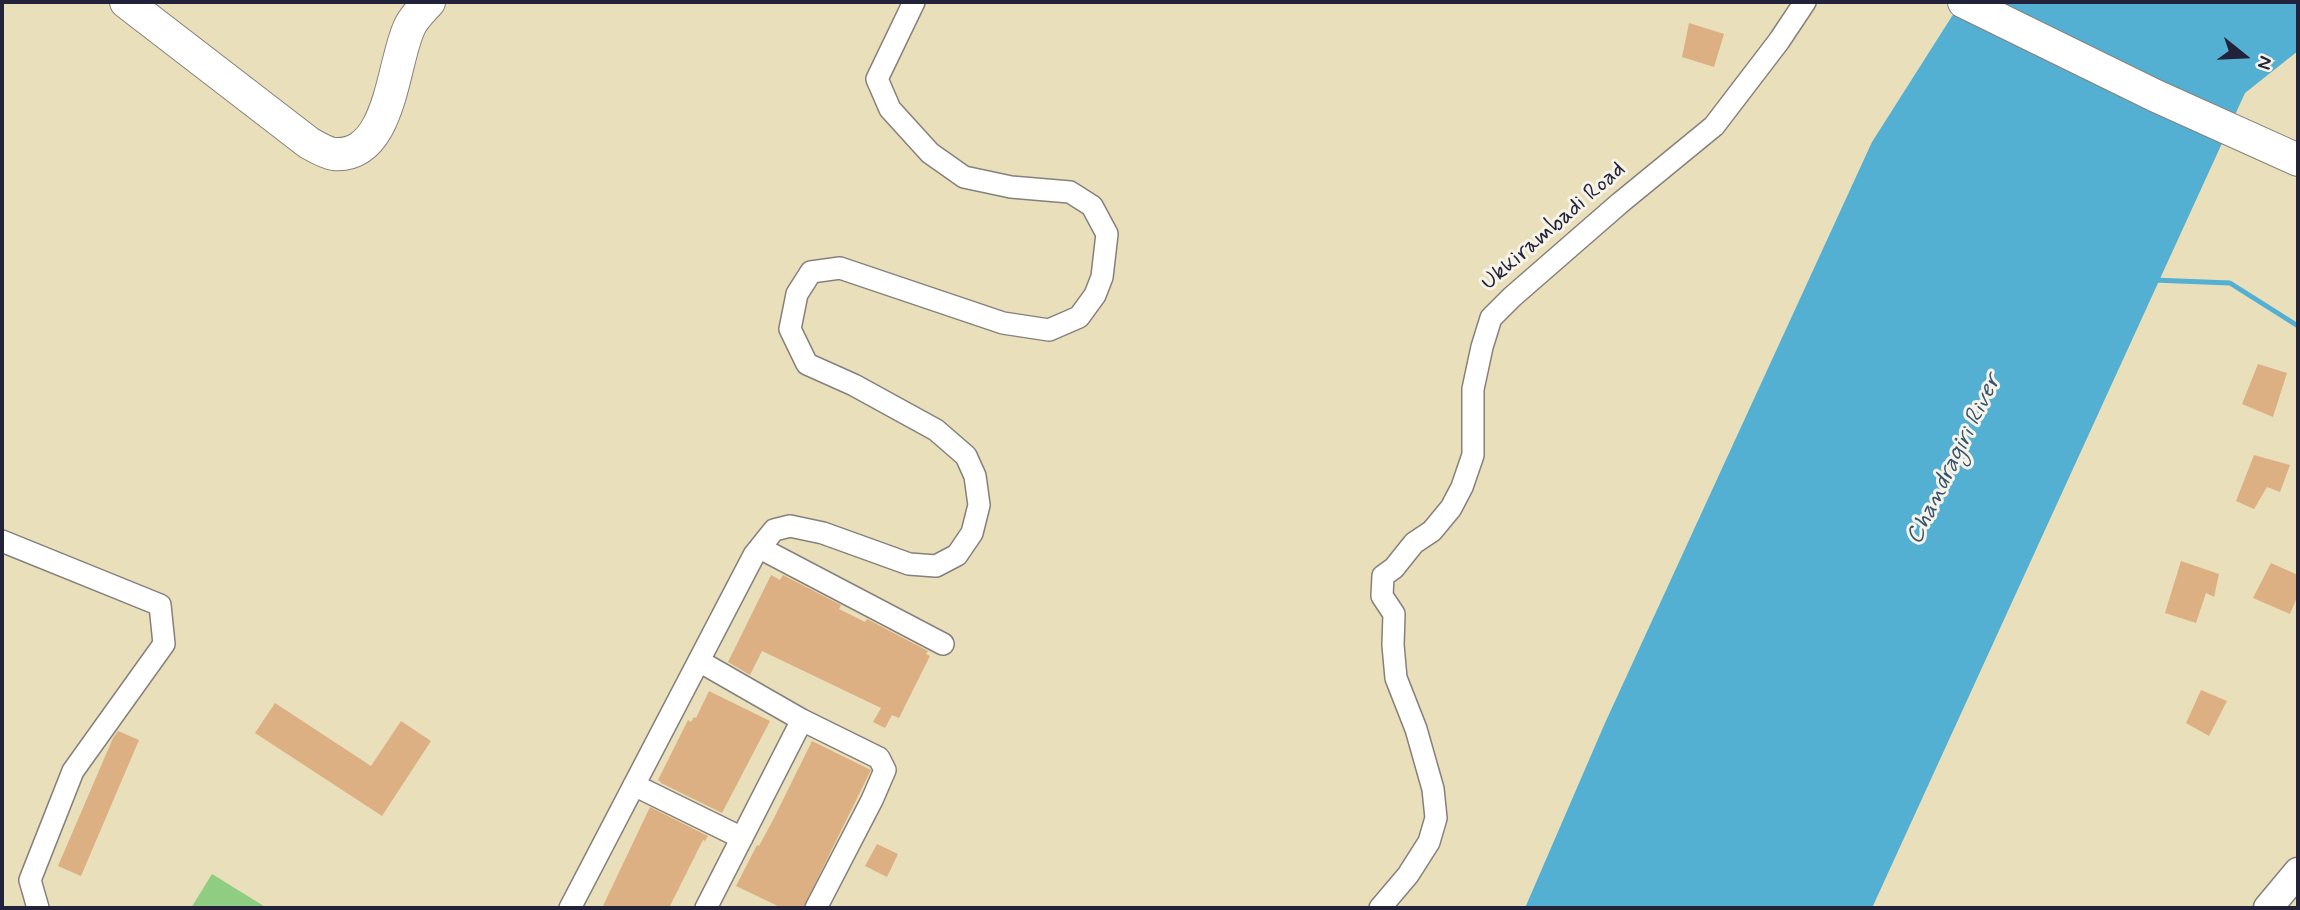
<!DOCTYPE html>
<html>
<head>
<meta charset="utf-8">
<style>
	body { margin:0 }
	#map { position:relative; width:2300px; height:910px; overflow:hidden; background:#e9dfbb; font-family:Mynerve,sans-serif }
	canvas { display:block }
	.frame { position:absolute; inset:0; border:4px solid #22223b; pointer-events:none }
	.north { position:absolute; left:2209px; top:21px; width:70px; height:70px; -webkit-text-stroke:5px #f7f3e8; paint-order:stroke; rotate:108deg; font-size:19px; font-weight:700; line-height:28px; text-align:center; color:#22223b }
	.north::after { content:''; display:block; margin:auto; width:24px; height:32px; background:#22223b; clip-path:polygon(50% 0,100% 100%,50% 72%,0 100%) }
</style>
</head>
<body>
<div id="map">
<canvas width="2300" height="910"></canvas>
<div class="frame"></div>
<div class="north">N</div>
</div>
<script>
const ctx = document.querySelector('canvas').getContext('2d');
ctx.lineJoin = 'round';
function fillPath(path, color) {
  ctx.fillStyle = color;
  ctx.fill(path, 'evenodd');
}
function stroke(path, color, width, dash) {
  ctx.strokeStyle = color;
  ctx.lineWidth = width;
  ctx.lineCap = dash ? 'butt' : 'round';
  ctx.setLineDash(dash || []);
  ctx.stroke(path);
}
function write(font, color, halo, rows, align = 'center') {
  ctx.font = font + ' Mynerve,sans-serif';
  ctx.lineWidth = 6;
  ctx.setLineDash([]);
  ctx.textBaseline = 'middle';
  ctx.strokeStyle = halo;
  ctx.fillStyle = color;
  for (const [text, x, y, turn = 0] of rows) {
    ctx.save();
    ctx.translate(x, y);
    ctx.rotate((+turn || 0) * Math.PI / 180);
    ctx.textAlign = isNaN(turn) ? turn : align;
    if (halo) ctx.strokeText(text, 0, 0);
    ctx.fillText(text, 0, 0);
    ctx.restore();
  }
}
fillPath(new Path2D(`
	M212,874l55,34h-76z`), '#8fcd83');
fillPath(new Path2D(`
	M1961,2h337v49l-53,42 -373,815h-347l80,-185 267,-581z`), '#54b0d2');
stroke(new Path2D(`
	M2153,280l77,3 68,43`), '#54b0d2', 5);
fillPath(new Path2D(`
	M1689,23l35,11 -10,33 -32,-10z
	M2258,364l29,9 -14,44 -31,-13z
	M2254,455l36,10 -10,27 -13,-5 -13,22 -18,-8z
	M2181,561l38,13 -5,23 -8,-4 -10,30 -31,-10z
	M2271,563l27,12v20l-8,19 -37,-16z
	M771,575l9,5 3,-5 58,30 -2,4 26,13 2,-3 61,32 -2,3 4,2 -31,62 -7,-3 -7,13 -12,-6 8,-14 -119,-57 -12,24 -22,-13z
	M2201,690l26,11 -18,35 -23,-13z
	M709,691l61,30 -48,92 -61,-30v-1l-3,-2 30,-60 3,2 3,-5 2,1z
	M275,703l96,63 30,-45 30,20 -49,75 -127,-83z
	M118,731l21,9 -58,136 -23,-10 55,-128z
	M812,741l59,29 -68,138h-21l-46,-22 21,-41 2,1 14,-26z
	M650,807l58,29 -3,5 -2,-1 -34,68h-67z
	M877,844l21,10 -11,23 -22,-11z`), '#ddb083');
const minor = new Path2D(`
	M2,541l158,64 4,39 -91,127 -43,109 8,28
	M760,548l183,96
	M699,661l103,59 -96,188
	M802,720l77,38 6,12 -13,30 -56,108
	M634,785l108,53
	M570,908l184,-353 20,-25 16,-4 33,7 86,31 27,2 21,-11 15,-22 7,-28 -4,-29 -9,-20 -30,-26 -82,-45 -47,-21 -17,-35 7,-35 14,-22 29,-4 163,55 46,7 30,-13 16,-22 7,-18 5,-43 -15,-28 -22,-14 -59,-5 -47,-10 -34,-24 -40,-44 -13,-30 37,-77
	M1380,908l28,-33 21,-33 7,-24 -3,-29 -17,-60 -20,-51 -3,-33 1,-31 -12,-18 1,-20 11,-8 20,-25 18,-12 19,-23 11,-21 11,-32v-66l9,-42 9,-29 21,-21 108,-94 94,-77 65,-85 26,-39`);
const major = new Path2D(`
	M2268,908l30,-36`);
const highway = new Path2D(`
	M126,2l183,141c7,4 17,10 25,11 57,4 58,-89 75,-126 4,-10 13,-18 20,-26
	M1964,2l192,94 142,64`);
stroke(minor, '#86807b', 24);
stroke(major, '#86807b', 31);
stroke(highway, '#86807b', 34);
stroke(minor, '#fff', 21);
stroke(major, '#fff', 28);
stroke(highway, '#fff', 32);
write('23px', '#22223b', '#f7f3e8', [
	["Ukkirambadi Road",1554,227,-41]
]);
write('italic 24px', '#345470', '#f7f3e8', [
	["Chandragiri River",1955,460,-64]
]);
</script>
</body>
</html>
